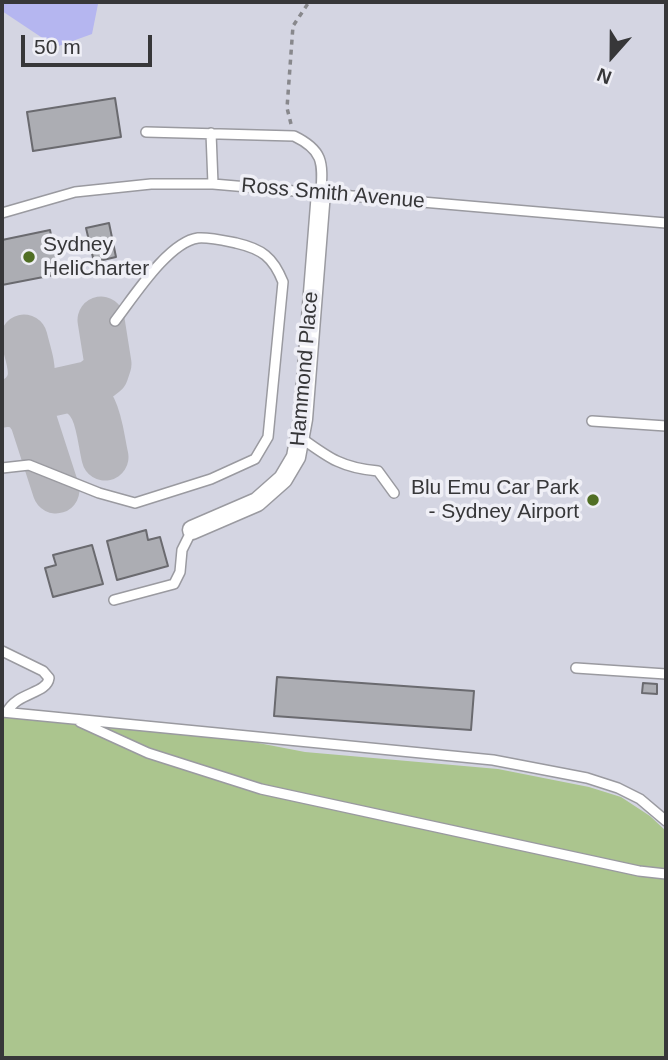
<!DOCTYPE html>
<html>
<head>
<meta charset="utf-8">
<style>
	body { margin:0 }
	#map { position:relative; width:668px; height:1060px; overflow:hidden; background:#e2e2e8; font-family:Helvetica,sans-serif }
	canvas { display:block }
	.frame { position:absolute; inset:0; border:4px solid #373739; pointer-events:none }
	.north { position:absolute; left:577px; top:21px; width:70px; height:70px; -webkit-text-stroke:5px #efeff6; paint-order:stroke; rotate:201deg; font-size:19px; font-weight:700; line-height:28px; text-align:center; color:#373739 }
	.north::after { content:''; display:block; margin:auto; width:24px; height:32px; background:#373739; clip-path:polygon(50% 0,100% 100%,50% 72%,0 100%) }
	.scale { position:absolute; left:21px; top:35px; width:131px; height:32px; box-sizing:border-box; border:4px solid #373739; border-top:0; padding-left:9px; font-size:21px; line-height:24px; white-space:nowrap; color:#373739; -webkit-text-stroke:5px #efeff6; paint-order:stroke }
</style>
</head>
<body>
<div id="map">
<canvas width="668" height="1060"></canvas>
<div class="frame"></div>
<div class="north">N</div>
<div class="scale">50 m</div>
</div>
<script>
const ctx = document.querySelector('canvas').getContext('2d');
ctx.lineJoin = 'round';
function fillPath(path, color) {
  ctx.fillStyle = color;
  ctx.fill(path, 'evenodd');
}
function stroke(path, color, width, dash) {
  ctx.strokeStyle = color;
  ctx.lineWidth = width;
  ctx.lineCap = dash ? 'butt' : 'round';
  ctx.setLineDash(dash || []);
  ctx.stroke(path);
}
function write(font, color, halo, rows, align = 'center') {
  ctx.font = font + ' Helvetica,sans-serif';
  ctx.lineWidth = 7;
  ctx.setLineDash([]);
  ctx.textBaseline = 'middle';
  ctx.strokeStyle = halo;
  ctx.fillStyle = color;
  for (const [text, x, y, turn = 0] of rows) {
    ctx.save();
    ctx.translate(x, y);
    ctx.rotate((+turn || 0) * Math.PI / 180);
    ctx.textAlign = isNaN(turn) ? turn : align;
    if (halo) ctx.strokeText(text, 0, 0);
    ctx.fillText(text, 0, 0);
    ctx.restore();
  }
}
fillPath(new Path2D(`
	M2,2h664v1056h-664z`), '#d4d5e2');
fillPath(new Path2D(`
	M2,717l220,19 83,16 193,17 91,18 32,10 29,19 16,15v227h-664z`), '#abc58e');
fillPath(new Path2D(`
	M2,2h99l-3,2 -6,30 -36,13 -54,-36z`), '#b5b6f0');
stroke(new Path2D(`
	M68,389c31,6 31,42 37,68
	M14,401c27,-17 16,-38 10,-63
	M8,402l16,5 9,12 23,71
	M2,404l89,-20 14,-11 3,-9 -7,-44`), '#b6b6bc', 47);
const building = new Path2D(`
	M115,98l6,39 -88,14 -6,-39z
	M109,223l7,34 -22,5 -8,-34z
	M50,230l9,44 -57,11v-45z
	M146,530l2,10 12,-3 8,29 -51,14 -10,-39z
	M92,545l11,39 -50,13 -8,-29 11,-3 -3,-10z
	M277,677l197,14 -3,39 -197,-14z
	M643,683l14,1v10l-15,-1z`);
fillPath(building, '#acadb3');
stroke(building, '#6a6a6f', 2);
const lane = new Path2D(`
	M146,132l148,4c29,14 29,26 27,56
	M211,133l2,51
	M2,213l73,-21 76,-8h62l453,39
	M592,421l74,5
	M300,437c29,21 42,31 78,34l16,22
	M2,468l27,-3 70,28 36,10 76,-24 44,-20 13,-22 15,-155c-10,-25 -21,-33 -47,-39 -10,-2 -27,-6 -38,-5 -30,4 -65,60 -83,83
	M114,600l60,-16 6,-12 2,-22 10,-20
	M2,651l41,20 6,7c-2,16 -32,14 -42,34
	M576,668l90,6
	M2,712l491,48 94,18 31,10 22,11 26,22
	M80,722l68,31 113,36 378,82 27,3`);
const street = new Path2D(`
	M192,530l65,-28 26,-23 13,-22 7,-38 18,-227`);
stroke(lane, '#9a9aa0', 12);
stroke(street, '#9a9aa0', 21);
stroke(new Path2D(`
	M291,124l-4,-16 6,-82 16,-24`), '#88888c', 3.5, [5, 5]);
stroke(lane, '#fff', 9);
stroke(street, '#fff', 18);
for (const [x, y, r, color] of [
	[29,257,7,"#506e24"],
	[593,500,7,"#506e24"]
]) {
  const dot = new Path2D();
  dot.arc(x, y, r, 0, 2 * Math.PI);
  ctx.fillStyle = color;
  ctx.fill(dot);
  stroke(dot, '#efeff6', 2.5);
}
write('21px', '#373739', '#efeff6', [
	["Ross Smith Avenue",333,194,5],
	["Hammond Place",305,369,-85]
]);
write('21px', '#373739', '#efeff6', [
	["Sydney",43,245],
	["HeliCharter",43,269],
	["Blu Emu Car Park",579,488,"right"],
	["- Sydney Airport",579,512,"right"]
], 'left');
</script>
</body>
</html>
